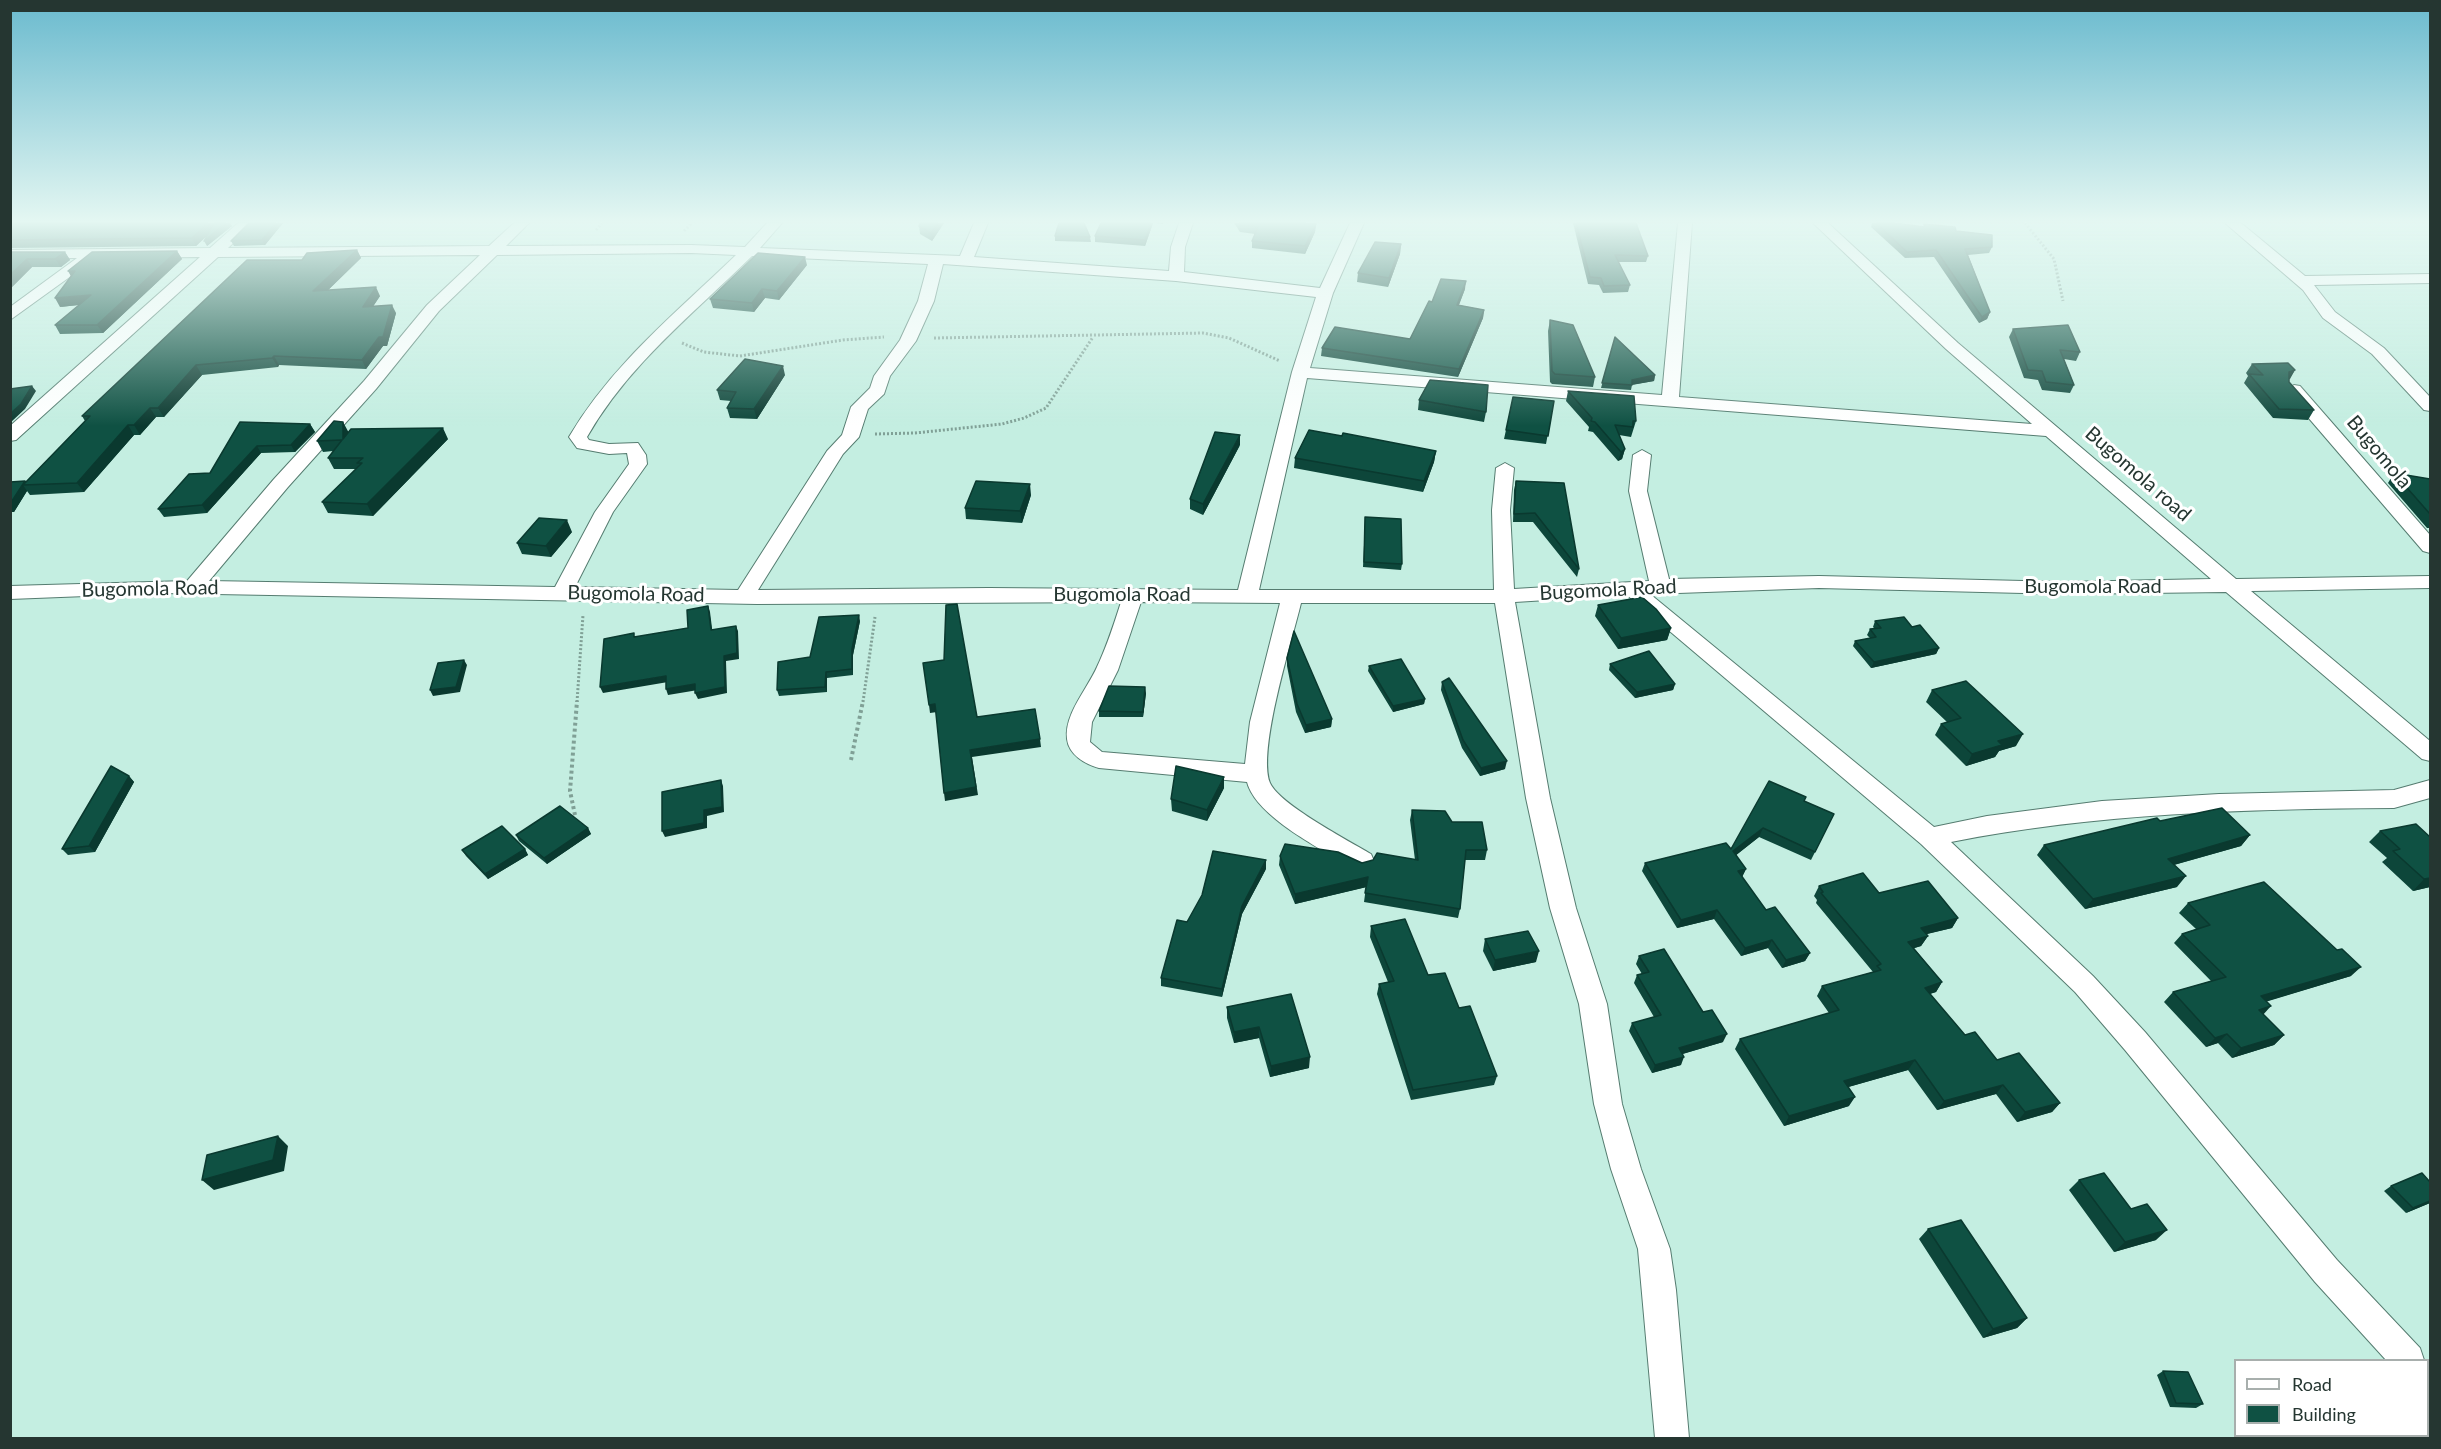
<!DOCTYPE html>
<html>
<head>
<meta charset="utf-8">
<style>
	body { margin:0 }
	#map { position:relative; width:2441px; height:1449px; overflow:hidden; background:#c4eee1; font-family:Lato,sans-serif }
	canvas { display:block }
	.frame { position:absolute; inset:0; border:12px solid #253631; pointer-events:none }
	.legend { position:absolute; left:2234px; top:1359px; width:195px; height:78px; box-sizing:border-box; background:#fff; border:2px solid #a8afad; margin:0; padding:8px 10px; list-style:none; font-size:18px; color:#253631 }
	.legend li { display:flex; align-items:center; gap:12px; height:30px }
	.legend b { width:30px; border:2px solid #a8afad }
</style>
</head>
<body>
<div id="map">
<canvas width="2441" height="1449"></canvas>
<div class="frame"></div>
<ul class="legend">
<li><b style="height:8px;background:#fff"></b>Road</li>
<li><b style="height:16px;background:#0f5143"></b>Building</li>
</ul>
</div>
<script>
const ctx = document.querySelector('canvas').getContext('2d');
ctx.lineJoin = 'round';
function stroke(path, color, width, dash) {
  ctx.strokeStyle = color;
  ctx.lineWidth = width;
  ctx.lineCap = dash ? 'butt' : 'round';
  ctx.setLineDash(dash || []);
  ctx.stroke(path);
}
function fillPath(path, color) {
  ctx.fillStyle = color;
  ctx.fill(path, 'evenodd');
}
function write(font, color, halo, rows, align = 'center') {
  ctx.font = font + ' Lato,sans-serif';
  ctx.lineWidth = 6;
  ctx.setLineDash([]);
  ctx.textBaseline = 'middle';
  ctx.strokeStyle = halo;
  ctx.fillStyle = color;
  for (const [text, x, y, turn = 0] of rows) {
    ctx.save();
    ctx.translate(x, y);
    ctx.rotate((+turn || 0) * Math.PI / 180);
    ctx.textAlign = isNaN(turn) ? turn : align;
    if (halo) ctx.strokeText(text, 0, 0);
    ctx.fillText(text, 0, 0);
    ctx.restore();
  }
}
const street = new Path2D(`
	M238,223h16l-26,25 261,-2 25,-23h15l-23,23 185,-1 54,2 22,-24h15l-22,25 200,8 14,-33h14l-14,34 195,14 2,-24 8,-24h14l-8,24 -1,25 136,16 30,-65h14l-31,70 -23,75 352,27 16,-172h14l-13,174 353,27 -86,-75 -133,-126h15l130,120 278,236 194,-3v12l-179,3 179,150v20l-8,-2 -196,-167 -162,2 -245,-6 -169,6 284,233 53,-11 115,-15 117,-7 175,-4 36,-10v18l-36,10c-148,1 -297,5 -443,34l142,134 52,56 192,228 83,88 4,12h-38l-71,-78 -190,-232 -50,-58 -154,-148 -294,-249 -112,7 35,196 26,110 31,96 15,100 19,65 29,80 6,41 13,148h-34l-17,-189 -27,-80 -17,-65 -15,-100 -29,-96 -24,-110 -31,-195h-194c-9,38 -44,147 -31,180 9,21 79,58 101,71l3,7 -3,7 -9,3 -9,-3c-30,-18 -97,-51 -106,-86l-148,-14c-14,-4 -30,-13 -32,-29 -3,-25 21,-51 30,-72 10,-21 17,-43 24,-65l-364,2 -595,-11 -152,6v-13l177,-5 87,-102 90,-98 63,-76 53,-50 -262,2 -202,183 -6,1v-15l190,-169 -104,1 -86,62v-13l67,-49h-67v-8l200,-2zM691,253l45,2c-60,58 -124,109 -167,182l8,11 32,6 18,-1 2,11 -34,48 -40,75 -346,-6 79,-94 88,-98 63,-78 58,-56zM752,256l176,8 -10,37 -18,39 -26,36 -4,12 -19,19 -9,28 -15,16 -89,139 -163,-3 38,-75 34,-48 -1,-9 -8,-12 -29,1 -20,-4 -2,-3c41,-72 106,-123 165,-181zM943,264l233,17 140,16 -24,75 -54,218 -249,-2 -231,2 85,-136 16,-17 9,-28 16,-15 6,-18 26,-35 18,-40zM1307,378l739,58 165,143 -147,3 -245,-6 -150,3 -22,-88 4,-36 -9,-5 -9,5 -4,36 20,90 -135,8 -4,-79 4,-42 -9,-5 -9,5 -4,42 2,80h-235zM1141,602l139,1 -30,119 -5,42 -143,-12 -12,-10 2,-20 26,-52z
	M2225,223h16l64,53 125,-2v9l-116,2 21,27 49,36 46,49v14l-6,-1 -52,-56 -49,-36 -20,-28z
	M2294,385l6,1 130,149v18l-7,-2 -135,-157 -2,-4z
	M2428,1365l2,1v36l-2,-1z`);
stroke(street, '#557c70', 2);
stroke(new Path2D(`
	M2025,223l29,36 9,42
	M596,230l6,-7
	M684,231l8,-8
	M934,338l269,-5 26,5 51,23
	M682,343l22,9 36,4 103,-16 41,-3
	M875,434l40,-1 87,-9 22,-6 22,-10 47,-71
	M577,702l6,-87
	M863,702l12,-85`), '#80a096', 3, [2, 2]);
stroke(new Path2D(`
	M851,760l12,-59
	M575,815l-5,-24 7,-90`), '#80a096', 4, [3, 3]);
fillPath(street, '#fff');
fillPath(new Path2D(`
	M10,223h220l2,3 -25,20v-10l-11,10 -186,2z
	M249,223h34l-18,22 -31,1 -3,-5z
	M944,223l-12,18 -12,-7 -1,-8z
	M1101,223h62v1l-10,-1 -8,23 -50,-4v-6z
	M1234,223h70l12,1 -1,8 -10,22 -53,-6v-7l3,-7 -15,-2z
	M1573,223h63l12,33 -2,6h-28l12,23 -2,7 -25,1 -4,-8 -11,-1z
	M1872,223h22l29,4 1,-3 32,7 36,16 -3,6 -21,2 22,57 -3,7 -8,4 -45,-66 -29,1 -34,-31z
	M1055,236l35,1 1,5 -36,-1z
	M1401,244l-1,10 -12,33 -31,-5 1,-9z
	M357,250l4,8 -33,32 52,6 -7,10 23,7 -9,33h-4l-17,23 -87,-4 -1,2 -76,8 -38,42h-8l-16,18h-6l-50,57 -54,3 -3,-4 -13,21 -4,-30h16l59,-61 -3,-5 220,-156z
	M177,251l5,8 -79,74 -43,1 -5,-9 24,-20 -19,2z
	M10,252h55l5,8 -9,7h-29l-22,22z
	M807,265l-28,35 -14,-2 -11,14 -41,-4 -3,-9z
	M1465,289l-6,16 25,5 -1,8 -25,59 -137,-21 1,-8 88,-9 22,-37z
	M1550,320l45,57 -2,10 -41,-3 -2,-2 -2,-51z
	M2013,329l67,23 -4,9 -12,-2 10,26 -4,8 -28,-3 -4,-10 -14,-2 -15,-41z
	M1615,337l40,38 -1,6 -22,4 -1,5 -30,-2z
	M2252,364l43,6 -6,9v3l25,28 -6,10 -35,-2 -29,-35 4,-7 -2,-3z
	M785,375l-28,44 -27,-1 -3,-10 4,-7 -11,-1 -3,-10z
	M1568,391l68,30 -5,16 -12,-2 6,14 -3,10 -4,2 -25,-29 -5,-1 1,-4 -23,-26z
	M1419,400l67,12 -2,10 -66,-12z
	M1554,401l-8,43 -42,-5 2,-9z
	M240,422l70,2 5,8 -20,20 -34,1 -54,60 -43,4 -6,-8 52,-36z
	M349,432l99,7 -75,77 -45,-3 -6,-11 34,-33h-22l-6,-11 5,-7 -10,1 -6,-11z
	M1342,436l94,15 -2,11 -11,30 -129,-24 1,-10z
	M1240,445l-37,70 -13,-6v-10z
	M2394,473l36,6v49h-3l-39,-45z
	M1516,481l63,88 -2,8 -44,-55h-20l1,-32z
	M1031,495l-9,28 -56,-4 -1,-11z
	M1365,523l37,41 -1,6 -38,-3z
	M572,532l-21,25 -29,-3 -5,-11z
	M1598,605l73,23 -4,12 -49,9 -23,-33z
	M860,621l-7,34v20l-26,3v14l-48,4 -2,-6 33,-33z
	M1875,621l64,27 -3,6 -65,14 -18,-22 2,-5 15,-3 -3,-3 3,-6h5l-2,-2z
	M1287,658l45,61 -1,8 -26,6 -9,-21 -9,-46z
	M1610,664l65,20 -2,6 -38,8 -26,-28z
	M1369,666l56,33 -1,5 -31,8 -25,-41z
	M1442,682l63,87 -25,7 -18,-28 -21,-58z
	M1932,690l84,56 -17,5 -4,6 -29,9 -31,-31 6,-11 6,-2 -21,-20z
	M1146,693l-3,24h-44v-6z
	M129,776l5,6 -39,70 -27,3 -6,-6z
	M1224,788l-17,33 -35,-10 -1,-12z
	M1804,801l30,13 -23,46 -52,-23 -23,18 10,14 -4,8 24,33 44,43 -5,8 -23,7 -14,-20 -27,8 -27,-37 -37,9 -35,-57 3,-8 86,-14z
	M1412,810l40,12 35,28 -2,10h-20l-5,49 -2,9 -94,-16 2,-15 -71,17 -16,-39 1,-9 82,7 53,-3 -5,-40z
	M2160,821l90,14 -9,11 -67,19 3,22 -92,22 -48,-54 7,-10z
	M588,828l3,6 -44,30 -28,-23 -3,-6z
	M2380,831l50,6v50l-17,4 -31,-29 5,-4 -18,-16z
	M525,849l3,6 -40,24 -22,-23 -4,-6z
	M1266,869l-24,45 -20,83 -61,-11v-8l26,-56z
	M1819,886l60,7 79,25 -6,10 -26,6 2,2 -7,10 -7,2 28,34 -6,10 -6,2 35,41 32,25 63,43 -8,9 -35,10 -21,-28 -59,16 -29,-40 -60,17 1,19 -65,20 -49,-77 5,-10 89,-26 -12,-17 5,-10 51,-14 -57,-69 1,-3 -3,-4z
	M2188,903l163,73 -84,25 -4,13 21,21 -10,10 -42,13 -14,-15 -12,4 -42,-45 9,-10 38,-11 -37,-38 8,-9 14,-5 -17,-16z
	M1371,926l57,49 31,33 38,68 -3,9 -83,15 -34,-106 2,-10 9,-2 -18,-45z
	M1485,939l51,23 -43,9 -10,-20z
	M1639,956l64,56 20,30 -41,12 -1,11 -29,8 -23,-42 3,-8 22,-6 -20,-34 3,-8 5,-1 -6,-10z
	M1291,994l18,74 -39,9 -11,-39 -25,5 -7,-25v-11z
	M2079,1180l52,29 25,31 -42,12 -45,-62z
	M2391,1186l39,17 -24,10 -22,-22z
	M1928,1229l99,89 -10,10 -34,10 -64,-99z
	M2163,1371l40,33 -7,4 -26,-1 -13,-32z`), '#0d463a');
fillPath(new Path2D(`
	M208,223h7l2,3 -21,20 -4,-8z
	M226,223h4l2,3 -25,20 -3,-5z
	M276,223h7l-18,22 -3,-5z
	M938,223h6l-12,18 -1,-8z
	M1151,223h2l-8,23v-6z
	M1316,224l-1,8 -10,22v-8z
	M1401,244l-1,10 -12,33 1,-9z
	M357,250l4,8 -43,42 -5,-9z
	M177,251l5,8 -79,74 -6,-8z
	M65,252l5,8 -9,7 -6,-8z
	M805,257l2,8 -28,35 -2,-9z
	M27,259l5,8 -22,22v-14z
	M68,271h7l-2,9z
	M1466,281l-1,8 -9,23 1,-7z
	M376,287l4,9 -13,20 -4,-9z
	M762,289l3,9 -11,14 -2,-9z
	M91,295l5,8 -36,4 -5,-9z
	M392,305l4,8 -9,33h-4l-17,23 -4,-9 17,-23z
	M1484,310l-1,8 -25,59 1,-8z
	M1990,312l-3,7 -8,4 3,-6z
	M274,356l5,9 -1,2 -6,-9z
	M196,365l6,10 -38,42 -6,-9z
	M783,366l2,9 -28,44 -3,-10z
	M2295,370l-5,9 -7,2 6,-9z
	M1655,375l-1,6 -24,4 2,-5z
	M32,386l4,5 -11,18 -15,14v-9z
	M150,408l6,9 -16,18 -6,-10z
	M343,422l6,11 -6,6z
	M310,424l5,8 -20,20 -4,-7z
	M128,425l6,10 -50,57 -7,-9z
	M443,428l5,11 -75,77 -6,-12z
	M1240,435v10l-37,70v-11z
	M257,446l4,7 -54,60 -5,-8z
	M1625,449l-3,10 -4,2 3,-9z
	M1436,451l-2,11 -11,30 1,-11z
	M25,481l3,4h-5l4,6 -13,21h-4v-8z
	M1030,484l1,11 -9,28 -2,-12z
	M567,520l5,12 -21,25 -5,-11z
	M708,606l2,6 3,24 -2,-6z
	M859,615l1,6 -7,34v20l-1,-6v-20z
	M736,626l2,5 1,28 -13,2 1,32 -29,6 -3,-6 29,-37z
	M1671,628l-4,12 -49,9 3,-11z
	M1939,648l-3,6 -65,14 3,-6z
	M464,660l3,5 -7,27 -27,4 -3,-6z
	M826,672l1,6v14l-2,-5z
	M666,676l2,6 -65,11 -3,-6z
	M695,684l3,6 -30,5 -2,-6z
	M1675,684l-2,6 -38,8 2,-6z
	M1145,687l1,6 -3,24v-5z
	M1425,699l-1,5 -31,8v-6z
	M935,704l2,8 -7,1 -1,-8z
	M1332,719l-1,8 -26,6 1,-8z
	M2023,734l-7,12 -17,5 -4,6 -29,9 6,-12 26,-13z
	M1040,739l1,8 -69,10 6,38 -33,6 -1,-8 26,-43z
	M1507,761l-2,8 -25,7 1,-8z
	M129,776l5,6 -39,70 -6,-6z
	M1224,777v11l-17,33v-11z
	M721,780l2,6 1,26 -17,4v12l-42,9 -3,-6 42,-21z
	M588,828l3,6 -44,30 -3,-6z
	M1763,828l-4,9 -29,23 3,-9z
	M2250,835l-9,11 -82,23 9,-10z
	M525,849l3,6 -40,24 -3,-5z
	M1266,860v9l-24,45 -20,83v-8l20,-83z
	M1746,869l-4,8 -4,-6z
	M2186,876l-9,11 -92,22 8,-10z
	M1368,877l-1,10 -72,17v-10z
	M2430,878v9l-17,4 11,-12z
	M1717,910l-3,9 -37,9 4,-8z
	M1958,918l-6,10 -37,9 6,-9z
	M1928,936l-7,10 -19,6 6,-10z
	M1772,940l-4,8 -27,8 4,-8z
	M1539,951l-3,11 -43,9 2,-11z
	M1810,953l-5,8 -23,7 4,-8z
	M2361,967l-10,9 -99,30 9,-10z
	M1942,982l-6,10 -17,5 6,-9z
	M2271,1006l-9,10 -3,-6z
	M1259,1027v11l-25,5v-11z
	M1727,1034l-4,8 -47,14 3,-8z
	M2227,1034l-9,9 -12,4 9,-9z
	M2284,1035l-10,10 -42,13 9,-10z
	M1310,1057l-1,11 -39,9 1,-11z
	M1684,1057l-3,8 -29,8 3,-8z
	M1915,1060l-7,10 -70,20 6,-9z
	M2003,1085l-7,9 -59,16 7,-9z
	M1855,1097l-6,9 -65,20 5,-10z
	M2060,1103l-8,9 -35,10 8,-10z
	M278,1136l10,10 -4,25 -70,19 -12,-10z
	M2430,1201v2l-24,10 7,-5z
	M2167,1230l-11,10 -42,12 11,-10z
	M2027,1318l-10,10 -34,10 10,-9z`), '#0a392f');
const building = new Path2D(`
	M10,223h198l-16,15 -182,2z
	M214,223h12l-22,18z
	M249,223h27l-14,17 -31,1z
	M920,223h18l-7,10 -12,-7z
	M1059,223h25l6,14 -35,-1z
	M1101,223h50l-6,17 -50,-4z
	M1239,223h65l12,1 -11,22 -53,-5 6,-14 -18,-2z
	M1576,223h60l12,33 -33,-1 15,30 -26,1 -3,-8 -11,-1z
	M1876,223h18l31,4 -1,-3 31,3 1,4 36,4v12l-27,2 25,63 -8,5 -46,-67 -29,2z
	M1375,242l26,2 -12,34 -31,-5z
	M357,250l-44,41 63,-4 -13,20 29,-2 -9,32h-4l-17,23 -88,-4 -2,2 -76,7 -38,43h-8l-16,17h-6l-51,58 -54,2 67,-69h-8l165,-156h55l5,-7z
	M177,251l-80,74h-42l36,-30 -36,3 20,-27h-7l24,-19z
	M10,252h55l-10,7h-28l-17,16z
	M758,253l47,4 -28,34 -15,-2 -10,14 -42,-4z
	M1441,279l25,2 -9,24 27,5 -25,59 -137,-21 13,-21 75,12 19,-38 3,1z
	M1550,320l23,5 22,52 -40,-3 -3,-3z
	M2068,325l12,27 -20,-2 14,35 -28,-3 -4,-11 -14,-1 -15,-41z
	M1615,337l40,38 -23,5v5l-30,-2z
	M745,359l38,7 -29,43 -27,-1 9,-16 -19,-2z
	M2288,363l7,7 -6,2v10l25,28 -35,-1 -30,-35 14,1 -11,-11z
	M1430,380l58,5 -2,27 -67,-12z
	M32,386l-11,18 -11,10v-25z
	M1568,391l66,5 2,25h-3v6l-18,-2 10,24 -4,3 -26,-30 -4,-1 1,-3z
	M1513,397l41,4 -6,35 -42,-6z
	M334,421l9,1v17l8,-10 92,-1 -76,76 -45,-2 40,-39h-5l6,-5h-35l14,-18 -25,1z
	M240,422l70,2 -19,21 -34,1 -55,59 -44,4 31,-35 21,-1z
	M1309,430l33,6 1,-3 93,18 -12,30 -129,-23z
	M1215,432l25,3 -37,69 -13,-5z
	M2394,473l36,6v35z
	M25,481l-15,23v-22z
	M976,481l54,3 -10,27 -55,-3z
	M1516,481l48,2 15,86 -44,-56 -21,1z
	M1365,517l36,2 1,45 -38,-2z
	M539,518l28,2 -21,26 -29,-3z
	M1642,597l14,12 15,19 -50,10 -23,-33z
	M957,604l20,113 58,-8 5,30 -70,11 6,37 -32,6 -9,-89 -6,1 -6,-42 21,-3 2,-55z
	M708,606l3,24 25,-4 1,27 -13,3 1,31 -30,6v-9l-29,5v-13l-66,11 4,-48 30,-6v4l54,-9 -1,-18z
	M859,615l-7,34v20l-26,3 -1,15 -48,3 1,-28 32,-5 9,-40z
	M1904,617l8,10 8,-2 19,23 -65,14 -19,-21 21,-4 -6,-8 11,-1 -6,-7z
	M1294,631l38,88 -26,6 -9,-21 -10,-46z
	M1649,651l26,33 -38,8 -27,-28z
	M1401,659l24,40 -32,7 -24,-40z
	M464,660l-8,27 -26,3 8,-27z
	M1449,678l58,83 -26,7 -18,-28 -21,-58z
	M1966,681l57,53 -25,7 4,4 -30,9 -31,-30 20,-6 -29,-28z
	M1109,686l36,1 -2,25 -44,-1z
	M111,766l18,10 -40,70 -27,3z
	M1176,766l48,11 -17,33 -36,-11z
	M721,780l1,27 -18,3v13l-42,8v-39z
	M1769,781l37,16 -2,4 30,13 -19,38 -52,-24 -30,23 13,18 -8,2 28,39 9,-3 35,46 -24,7 -14,-20 -27,8 -28,-38 -36,10 -36,-57 81,-20 5,6z
	M560,806l28,22 -44,30 -28,-23z
	M2222,808l28,27 -82,24 18,17 -93,23 -49,-54 113,-27 3,3z
	M1412,810l33,1 7,11h30l5,28h-21l-6,59 -95,-16 3,-16 -73,17 -15,-38 5,-12 53,8 24,11 11,-3 4,-7 41,7z
	M2416,824l14,13v41l-6,1 -31,-28 7,-2 -20,-18z
	M502,826l23,23 -40,25 -23,-24z
	M1213,851l53,9 -24,46 -20,83 -61,-11 16,-58 10,2 15,-27z
	M1863,873l16,20 49,-12 30,37 -37,10 7,8 -20,6 34,40 -17,6 40,47 10,-3 22,28 22,-7 41,50 -35,9 -22,-27 -59,16 -29,-41 -71,21 11,16 -66,19 -49,-77 99,-29 -17,-24 59,-16 -4,-4 4,-2 -60,-71 2,-1 -4,-6z
	M2264,882l73,68 5,-1 19,18 -100,29 10,10 -12,4 25,25 -43,13 -14,-14 -12,4 -42,-46 53,-15 -44,-43 28,-9 -22,-22z
	M1405,919l23,56 17,-2 14,35 11,-2 27,70 -84,14 -34,-106 15,-3 -23,-55z
	M1528,931l11,20 -44,9 -10,-21z
	M1664,949l39,63 9,-2 15,24 -48,14 5,9 -29,8 -23,-42 29,-8 -24,-40 12,-3 -10,-16z
	M1291,994l19,63 -39,9 -12,-39 -25,5 -7,-25z
	M278,1136l-5,24 -71,20 5,-25z
	M2104,1173l27,36 16,-5 20,26 -42,12 -46,-62z
	M2422,1173l8,9v19l-17,7 -22,-22z
	M1961,1220l66,98 -34,11 -65,-100z
	M2163,1371l25,1 15,32 -27,-1z`);
fillPath(building, '#0f5143');
stroke(building, '#0a392f', 1.5);
const sky = ctx.createLinearGradient(0, 0, 0, 426);
sky.addColorStop(0, '#6abace');
sky.addColorStop(0.52, '#e4f7f2');
sky.addColorStop(1, '#e4f7f200');
ctx.fillStyle = sky;
ctx.fillRect(0, 0, 2441, 426);
write('20px', '#253631', '#fff', [
	["Bugomola",2379,452,50],
	["Bugomola road",2138,474,41],
	["Bugomola Road",2093,587],
	["Bugomola Road",150,589,-1],
	["Bugomola Road",1608,590,-3],
	["Bugomola Road",636,594,1],
	["Bugomola Road",1122,595]
]);
</script>
</body>
</html>
